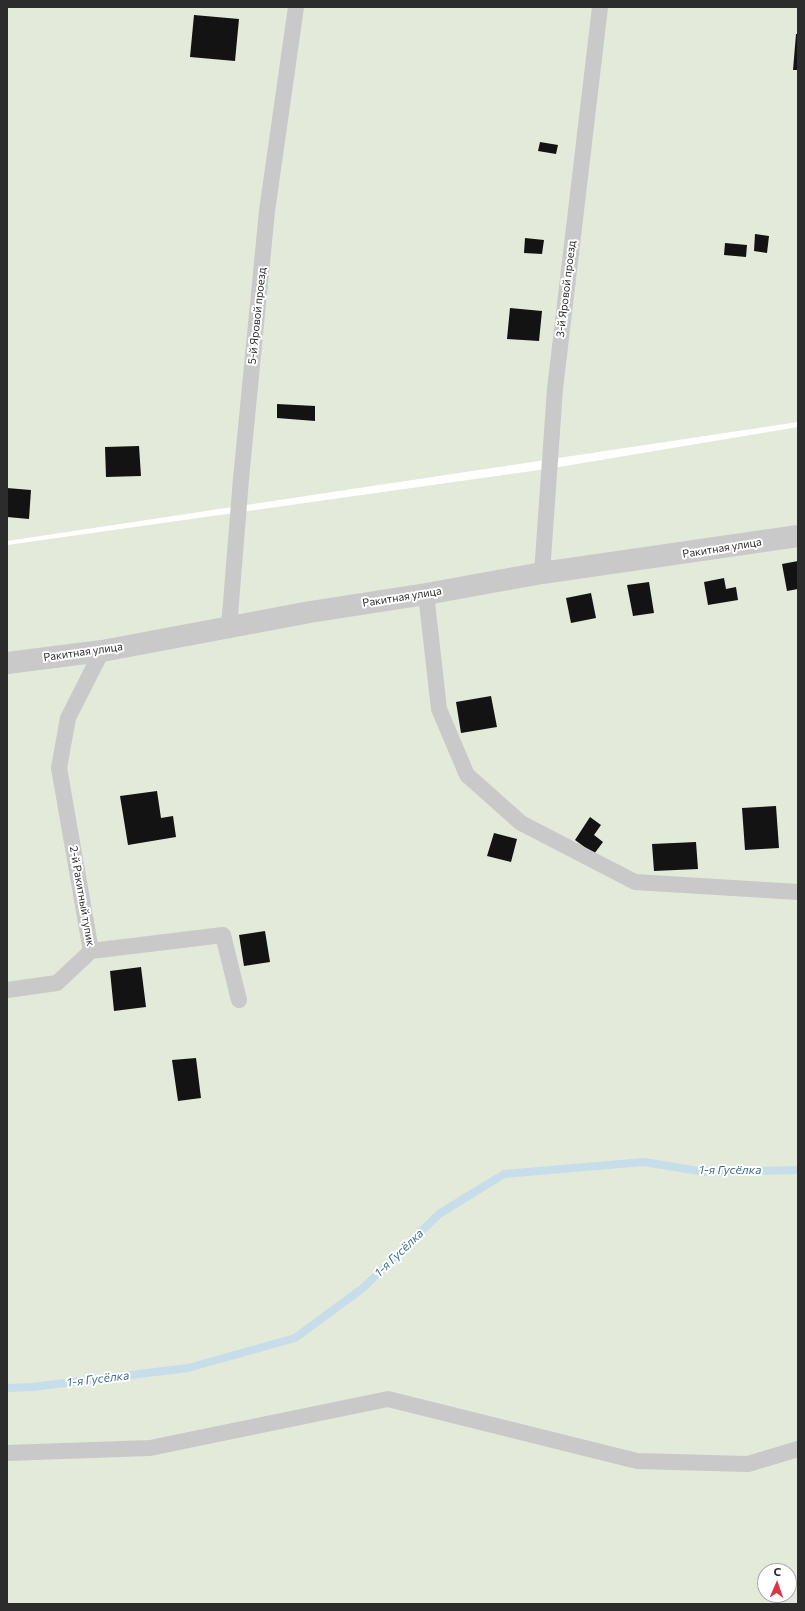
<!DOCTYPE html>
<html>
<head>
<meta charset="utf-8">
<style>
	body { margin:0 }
	#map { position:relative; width:805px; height:1611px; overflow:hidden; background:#fff; font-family:Commissioner,sans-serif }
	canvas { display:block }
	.frame { position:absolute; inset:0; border:8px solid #2c2c2c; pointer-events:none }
	.north { position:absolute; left:757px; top:1563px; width:40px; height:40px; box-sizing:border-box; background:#fff; border:1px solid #ababab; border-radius:50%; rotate:2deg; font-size:11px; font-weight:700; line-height:16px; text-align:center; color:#2c2c2c }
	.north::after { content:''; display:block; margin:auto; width:14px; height:18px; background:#de3345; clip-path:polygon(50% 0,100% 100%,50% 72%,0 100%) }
</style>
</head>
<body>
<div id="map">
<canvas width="805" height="1611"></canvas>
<div class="frame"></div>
<div class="north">С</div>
</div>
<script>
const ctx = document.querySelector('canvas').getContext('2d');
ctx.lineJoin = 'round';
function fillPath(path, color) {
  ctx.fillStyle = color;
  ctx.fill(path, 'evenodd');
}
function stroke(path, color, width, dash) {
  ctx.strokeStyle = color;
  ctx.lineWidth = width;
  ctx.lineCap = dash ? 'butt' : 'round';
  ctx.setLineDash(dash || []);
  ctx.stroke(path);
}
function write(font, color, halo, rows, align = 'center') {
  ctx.font = font + ' Commissioner,sans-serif';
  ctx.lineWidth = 4;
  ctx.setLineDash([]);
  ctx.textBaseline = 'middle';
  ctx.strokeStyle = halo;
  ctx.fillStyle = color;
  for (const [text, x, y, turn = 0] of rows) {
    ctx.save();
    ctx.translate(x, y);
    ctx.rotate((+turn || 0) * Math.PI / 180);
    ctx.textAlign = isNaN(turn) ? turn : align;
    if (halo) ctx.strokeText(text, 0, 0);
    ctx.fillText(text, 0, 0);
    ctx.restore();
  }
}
fillPath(new Path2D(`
	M7,7h791v415l-791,119z
	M798,427v1177h-791v-1059l546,-77zM765,1571h24v24h-24z`), '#e3eada');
stroke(new Path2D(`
	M7,1388l25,-1 156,-19 107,-30 68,-50 76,-74 65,-40 140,-12 61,10 93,-2`), '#c7dde9', 8);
fillPath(new Path2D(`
	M194,15l45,4 -4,42 -45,-4z
	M796,34h2v36h-5z
	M540,142l18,3 -2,9 -18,-3z
	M755,234l14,2 -2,17 -13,-2z
	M525,238l19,2 -2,14 -18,-1z
	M725,243l22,2 -1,12 -22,-2z
	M510,308l32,3 -3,30 -32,-2z
	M277,404l38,2v15l-38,-3z
	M139,446l2,30 -35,1 -1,-30z
	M7,488l24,2 -2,29 -22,-2z
	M798,561v28l-11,2 -5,-27z
	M724,578l2,11 10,-2 2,13 -30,5 -4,-23z
	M649,582l5,31 -21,3 -6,-31z
	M591,593l5,25 -25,5 -5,-25z
	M491,696l6,31 -36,6 -5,-31z
	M157,791l4,27 12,-2 3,21 -48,8 -8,-49z
	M776,806l3,42 -34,2 -3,-42z
	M590,817l11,8 -7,10 9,7 -9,12 -19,-14z
	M494,833l23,6 -6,23 -24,-6z
	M696,842l2,27 -44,2 -2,-27z
	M265,931l5,31 -26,4 -5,-31z
	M141,967l5,40 -32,4 -4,-40z
	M196,1058l5,40 -23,3 -6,-41z`), '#131313');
stroke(new Path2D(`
	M542,573l13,-184 45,-382
	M426,594l13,115 28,66 54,48 114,59 163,10
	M229,627l12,-148 26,-268 29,-204
	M102,651l-34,67 -9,50 32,183 132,-16 16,65
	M7,990l50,-7 34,-32
	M7,1453l143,-5 238,-49 249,62 111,3 50,-15`), '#c9c9c9', 16);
stroke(new Path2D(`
	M7,663l95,-12 208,-39 116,-18 116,-21 256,-37`), '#c9c9c9', 22);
write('11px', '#2c2c2c', '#fff', [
	["3-й Яровой проезд",566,289,-83],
	["5-й Яровой проезд",257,316,-84],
	["Ракитная улица",722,548,-9],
	["Ракитная улица",402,597,-9],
	["Ракитная улица",83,652,-8],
	["2-й Ракитный тупик",82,896,80]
]);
write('italic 12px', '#3e6f8b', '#fff', [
	["1-я Гусёлка",730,1170],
	["1-я Гусёлка",399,1253,-44],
	["1-я Гусёлка",98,1379,-7]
]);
</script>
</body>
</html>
